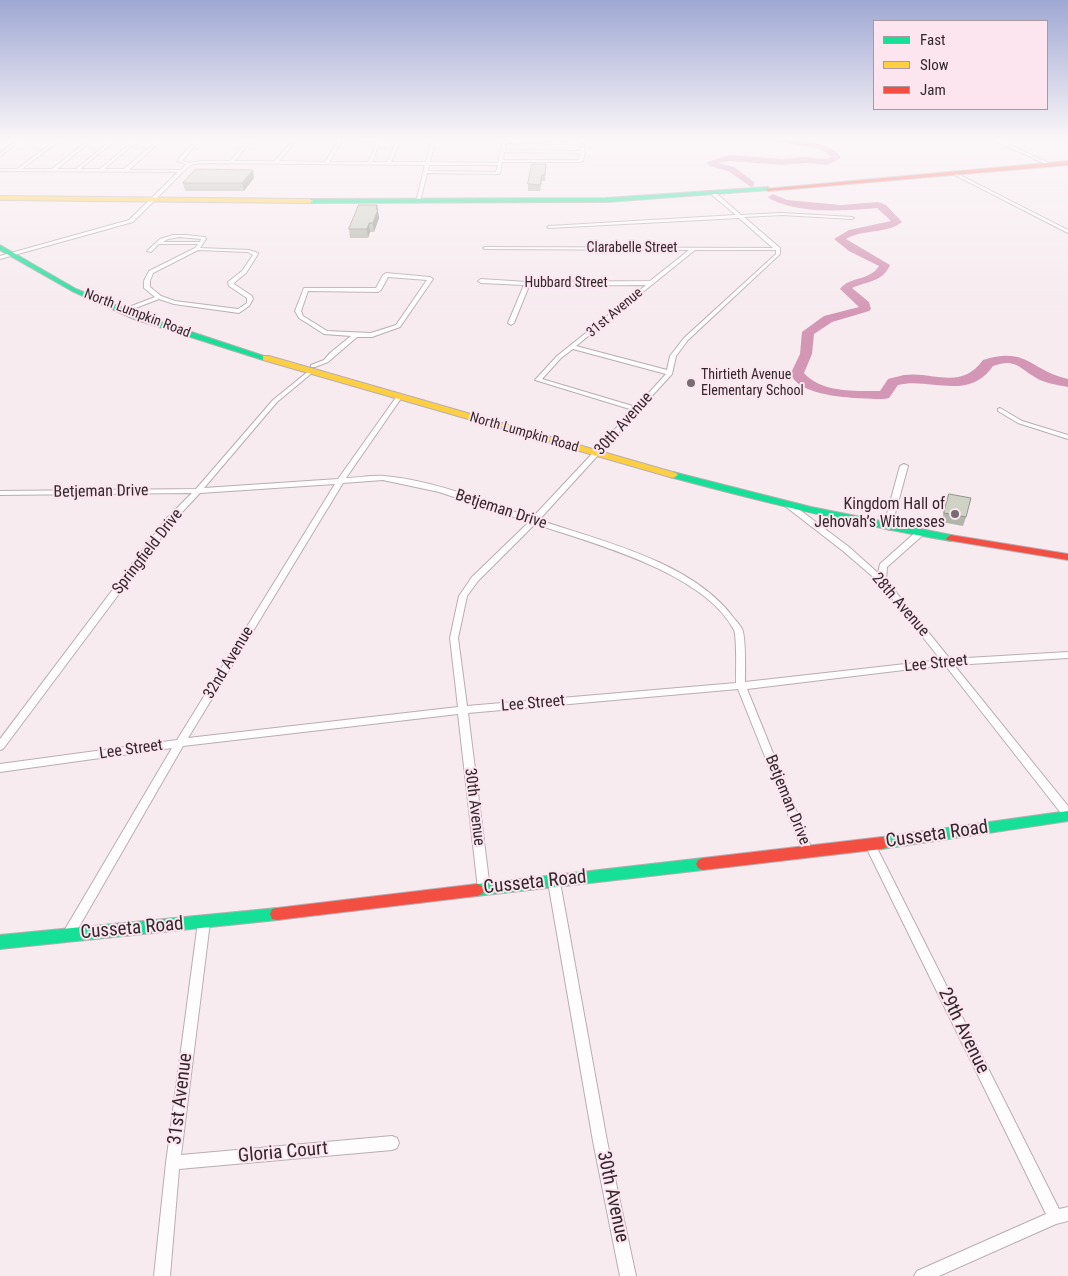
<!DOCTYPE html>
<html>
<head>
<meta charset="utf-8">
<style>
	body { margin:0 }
	#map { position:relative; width:1068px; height:1276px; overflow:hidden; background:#f7ebf0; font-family:"Roboto Condensed",sans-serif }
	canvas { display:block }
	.legend { position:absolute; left:873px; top:20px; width:175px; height:90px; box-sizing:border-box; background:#fde5ef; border:1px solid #ab99a1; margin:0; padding:6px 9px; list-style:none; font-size:15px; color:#31282c }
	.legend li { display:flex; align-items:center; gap:10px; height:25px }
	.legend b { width:25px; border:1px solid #ab99a1 }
</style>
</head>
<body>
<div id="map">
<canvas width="1068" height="1276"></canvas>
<ul class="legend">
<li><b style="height:6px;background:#16e098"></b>Fast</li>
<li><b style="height:6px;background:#ffcf43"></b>Slow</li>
<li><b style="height:6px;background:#f24e42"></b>Jam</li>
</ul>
</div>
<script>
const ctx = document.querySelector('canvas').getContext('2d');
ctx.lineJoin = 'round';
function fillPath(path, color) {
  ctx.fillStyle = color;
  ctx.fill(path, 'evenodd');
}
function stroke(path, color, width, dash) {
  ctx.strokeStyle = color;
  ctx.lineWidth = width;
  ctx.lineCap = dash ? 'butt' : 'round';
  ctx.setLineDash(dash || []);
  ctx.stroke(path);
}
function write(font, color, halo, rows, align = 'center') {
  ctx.font = font + ' "Roboto Condensed",sans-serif';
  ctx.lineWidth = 4;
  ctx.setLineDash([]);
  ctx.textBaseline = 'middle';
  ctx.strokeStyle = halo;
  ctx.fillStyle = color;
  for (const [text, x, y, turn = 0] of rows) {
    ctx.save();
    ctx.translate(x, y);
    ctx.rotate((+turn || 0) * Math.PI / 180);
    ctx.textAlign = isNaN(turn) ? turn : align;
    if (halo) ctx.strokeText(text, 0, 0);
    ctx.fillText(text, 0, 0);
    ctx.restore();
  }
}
fillPath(new Path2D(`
	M765,138c17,-1 69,3 76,20l-14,7 -22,-2 -22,2 -53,-4 -12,2 16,4 20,15v4l-3,1 -23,-16 -19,-5 -2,-4 23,-7 53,4 22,-2 21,2 6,-2 -12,-8 -51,-9z
	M773,194l14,6 54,5 37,-3 8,3 16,17c-14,12 -40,7 -56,17l44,26c-7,17 -23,16 -38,23l17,14 2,7 -2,2 -37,11 -18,12 -2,20 -8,19c17,20 52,18 76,18l8,-12c5,-1 11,-3 16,-4 29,-4 57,16 79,-15 45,-14 46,10 85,19v8c-9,-2 -19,-3 -28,-7 -20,-10 -23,-23 -47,-14 -25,36 -63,11 -95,19l-9,13 -5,1c-20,0 -88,-1 -93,-26l9,-19 2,-22 22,-16 35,-9 -19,-18c10,-13 30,-8 39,-23l-30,-15 -15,-12 15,-9 42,-9 -14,-13c-33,3 -77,6 -107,-9l-2,-2z`), '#d396b4');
const street = new Path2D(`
	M20,138h4l-24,18v-3z
	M59,138h4l-41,31h30l39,-31h4l-38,31h19l38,-31h4l-38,31h20l37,-31h4l-37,31h20l36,-31h4l-35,32h52l5,-6 -9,-3 20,-23h4l-19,23 7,2 12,-2h29l20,-23h4l-20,23h41l19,-23h4l-19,23 46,1 15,-24 41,1 -9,23h15l11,-24h4l-11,24h35l6,-24h4l-6,24 68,1 5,-25h4l-1,3 70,1 8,2 1,8 -2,9 -2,1h-79l-2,11 -2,1 -71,-1 -7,29 -2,1 -2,-1 9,-37 -224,-2 -11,2 -57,57 -133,37v-3l129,-36 49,-48 -178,-1v-2h17zM343,139l35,2 -10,21h-39zM506,143l70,1 5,2 -1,5 -75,-1zM504,152l76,1 -1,7h-76zM429,165h69l-2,7 -68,-1z
	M989,138h5l57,26 -3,1z
	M952,171l116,59v3l-117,-60z
	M712,193h4l25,22 41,-2 70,4 2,1 -2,1 -70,-4 -38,2 36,31v6l-92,86 -12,16 -4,18 -133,146c63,21 153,42 194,97 3,4 7,8 9,12 4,8 3,43 3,53l196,-22 -62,-78 -36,-31 -58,-45 4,-2h3l57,43 29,26 2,-9 37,-33h6l1,2 -1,2 -36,32 -1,13 64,79 118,-7v6l-114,7 114,141v12l-4,-1 -119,-152 -198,24 66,163 -1,3 -4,1 -4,-1 -1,-3 -65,-163 -270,24 22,176 -2,3 -4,2 -4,-2 -2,-3 -20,-175 -275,32 -111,193 -4,1 -4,-1 -2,-4 2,-4 108,-183 -172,24v-8l177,-24 158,-256 -135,9 -28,30 -169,226 -3,1v-11l166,-220 26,-26 -192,2v-4l196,-2 77,-89 37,-30 2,1v2l-35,29 -73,86 134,-9 59,-83 2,-1 3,2 -56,81c12,0 26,-3 38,-2 49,4 103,26 148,42l101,-108 -98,-30 22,-24 89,-71 -117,1 -15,37 -3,2 -3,-2 16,-38 -43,-2 -3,-2 3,-2 46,3 123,-1 39,-31 -204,-1 -2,-1 2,-1 288,1 -34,-30 -190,10 -2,-1 2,-1 187,-11 -24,-20zM695,250h81v4l-92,84 -14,18 -3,14 -91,-24zM573,349l93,25 -30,33 -94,-28 19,-21zM383,480l56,12 90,30 -57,55 -13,19 -9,42 8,69 -270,31 155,-255zM535,524c58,19 170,49 199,106 3,7 2,43 2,53l-269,23 -9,-68 9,-42 11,-15z
	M173,235h13l19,2 1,2 -6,9 49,2 9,3v1l-12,19 -12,10v1l18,12 1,3 -4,7 -10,7 -65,-9 -15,-5 -34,13h-4v-2l34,-13 -11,-9v-7l5,-10 46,-23 3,-4h-39l-8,8 -4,-1 13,-12zM179,237l22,2 -1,3h-37l5,-3zM198,250l50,2 5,3 -11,16 -14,11 1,4 18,12v5l-9,6 -63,-8 -14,-5 -11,-9v-6l3,-8z
	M386,273l44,4 3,2 -33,48 -28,10h-15l-29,25 -13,5h-4v-2l13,-5 6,-7 21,-17 -27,-2 -25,-16 -4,-7 9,-23h72l7,-13zM388,277l39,3 -31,45 -25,8 -44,-2 -24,-15 -2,-5 7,-20 70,1 3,-2z
	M1000,408l22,13 46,14v4l-50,-16 -20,-12v-2z
	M904,464l4,2 -15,55v7l-4,2 -4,-2v-7l15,-55z
	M870,841l4,1 185,367 9,-2v14l-12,3 -117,52h-25l3,-5 129,-57 -181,-369 1,-3z
	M554,877l4,2 2,3 47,259 29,135h-16l-27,-135 -45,-259 2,-3z
	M204,917l4,1 2,4 -29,233 211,-19 5,2 2,5 -2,5 -5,2 -213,19 -9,107h-16l12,-113 32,-241 2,-4z`);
const fast = new Path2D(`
	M768,187l2,3 -164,12 -296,1 -3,-2 3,-2 296,-1z
	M0,245l76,44 64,26 130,43 -7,2 -129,-41 -62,-28 -72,-41z
	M673,472l138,35 140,28 5,3 -5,3c-95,-16 -188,-39 -281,-64v-4z
	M1068,811v10l-186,28 -5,-2 -2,-4 2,-4 5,-2z
	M703,858l5,2 2,4 -2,4 -5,2 -226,26 -5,-2 -2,-4 2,-4 5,-2z
	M277,908l5,1 2,5 -2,5 -5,1 -277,29v-14z`);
const slow = new Path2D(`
	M0,196l310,3 3,2 -3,2 -310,-3z
	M263,356h6l407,117 2,2 -5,3 -3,-1 -407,-117z`);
const jam = new Path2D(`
	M1068,161v4l-300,26 -3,-2z
	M951,535l117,19v6l-121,-20 -1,-2z
	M882,837l5,2 2,4 -2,4 -5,2 -179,21 -5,-2 -2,-4 2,-4 5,-2z
	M477,884l5,2 2,4 -2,4 -5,2 -200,24 -5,-1 -2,-5 2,-5 5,-1z`);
stroke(street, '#b8aeb2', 2);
stroke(fast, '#b8aeb2', 2);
stroke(slow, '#b8aeb2', 2);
stroke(jam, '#b8aeb2', 2);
fillPath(street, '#fefcfd');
fillPath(fast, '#16e098');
fillPath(slow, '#ffcf43');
fillPath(jam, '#f24e42');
fillPath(new Path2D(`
	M546,164l-1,17h-3l-2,10h-12v-7z
	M254,178l-10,13h-59l-2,-8z
	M377,205l2,13 -5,14h-4l-2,6h-18l-1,-9z
	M949,494l17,23 -3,9 -22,-4z`), '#b2b5aa');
fillPath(new Path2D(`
	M253,170l1,8 -10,13 -2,-8z
	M377,205l2,13 -5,14 -1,-9z
	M369,223l1,9 -2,6 -1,-9z`), '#91948b');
const building = new Path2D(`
	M532,164h14l-1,11h-3l-2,10 -12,-1z
	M196,169l57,1 -11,13h-59z
	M359,205h18l-1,4h2l-5,14h-4l-2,6h-18z
	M949,494l22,4 -5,19 -22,-4z`);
fillPath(building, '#cfd3c6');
stroke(building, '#91948b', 1);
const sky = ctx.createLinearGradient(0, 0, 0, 316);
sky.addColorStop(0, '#9fa8d3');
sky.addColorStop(0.44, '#fbf6f8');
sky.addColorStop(1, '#fbf6f800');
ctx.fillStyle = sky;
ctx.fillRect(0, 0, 1068, 316);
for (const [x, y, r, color] of [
	[691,383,5,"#766c71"],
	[955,514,5,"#766c71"]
]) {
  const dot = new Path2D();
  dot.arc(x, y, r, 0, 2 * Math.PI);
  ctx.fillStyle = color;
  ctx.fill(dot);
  stroke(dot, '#fde5ef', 2);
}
write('14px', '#31282c', '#fde5ef', [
	["Clarabelle Street",632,248],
	["Hubbard Street",566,283],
	["31st Avenue",615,313,-40],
	["North Lumpkin Road",137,314,21],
	["North Lumpkin Road",524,433,16]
]);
write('14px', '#31282c', '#fde5ef', [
	["Thirtieth Avenue",701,375],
	["Elementary School",701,391]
], 'left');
write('16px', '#31282c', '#fde5ef', [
	["30th Avenue",624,424,-48],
	["Betjeman Drive",101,492,-1],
	["Betjeman Drive",501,510,18],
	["Springfield Drive",148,552,-52],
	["28th Avenue",900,605,49],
	["32nd Avenue",229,663,-59],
	["Lee Street",936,664,-6],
	["Lee Street",533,704,-5],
	["Lee Street",131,750,-8],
	["Betjeman Drive",787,800,68],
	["30th Avenue",474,807,83]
]);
write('16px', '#31282c', '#fde5ef', [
	["Kingdom Hall of",945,505],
	["Jehovah’s Witnesses",945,523]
], 'right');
write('19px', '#31282c', '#fde5ef', [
	["Cusseta Road",937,835,-8],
	["Cusseta Road",535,883,-6],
	["Cusseta Road",132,929,-5],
	["29th Avenue",963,1031,64],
	["31st Avenue",181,1099,-83],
	["Gloria Court",283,1153,-5],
	["30th Avenue",612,1197,78]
]);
</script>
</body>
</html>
